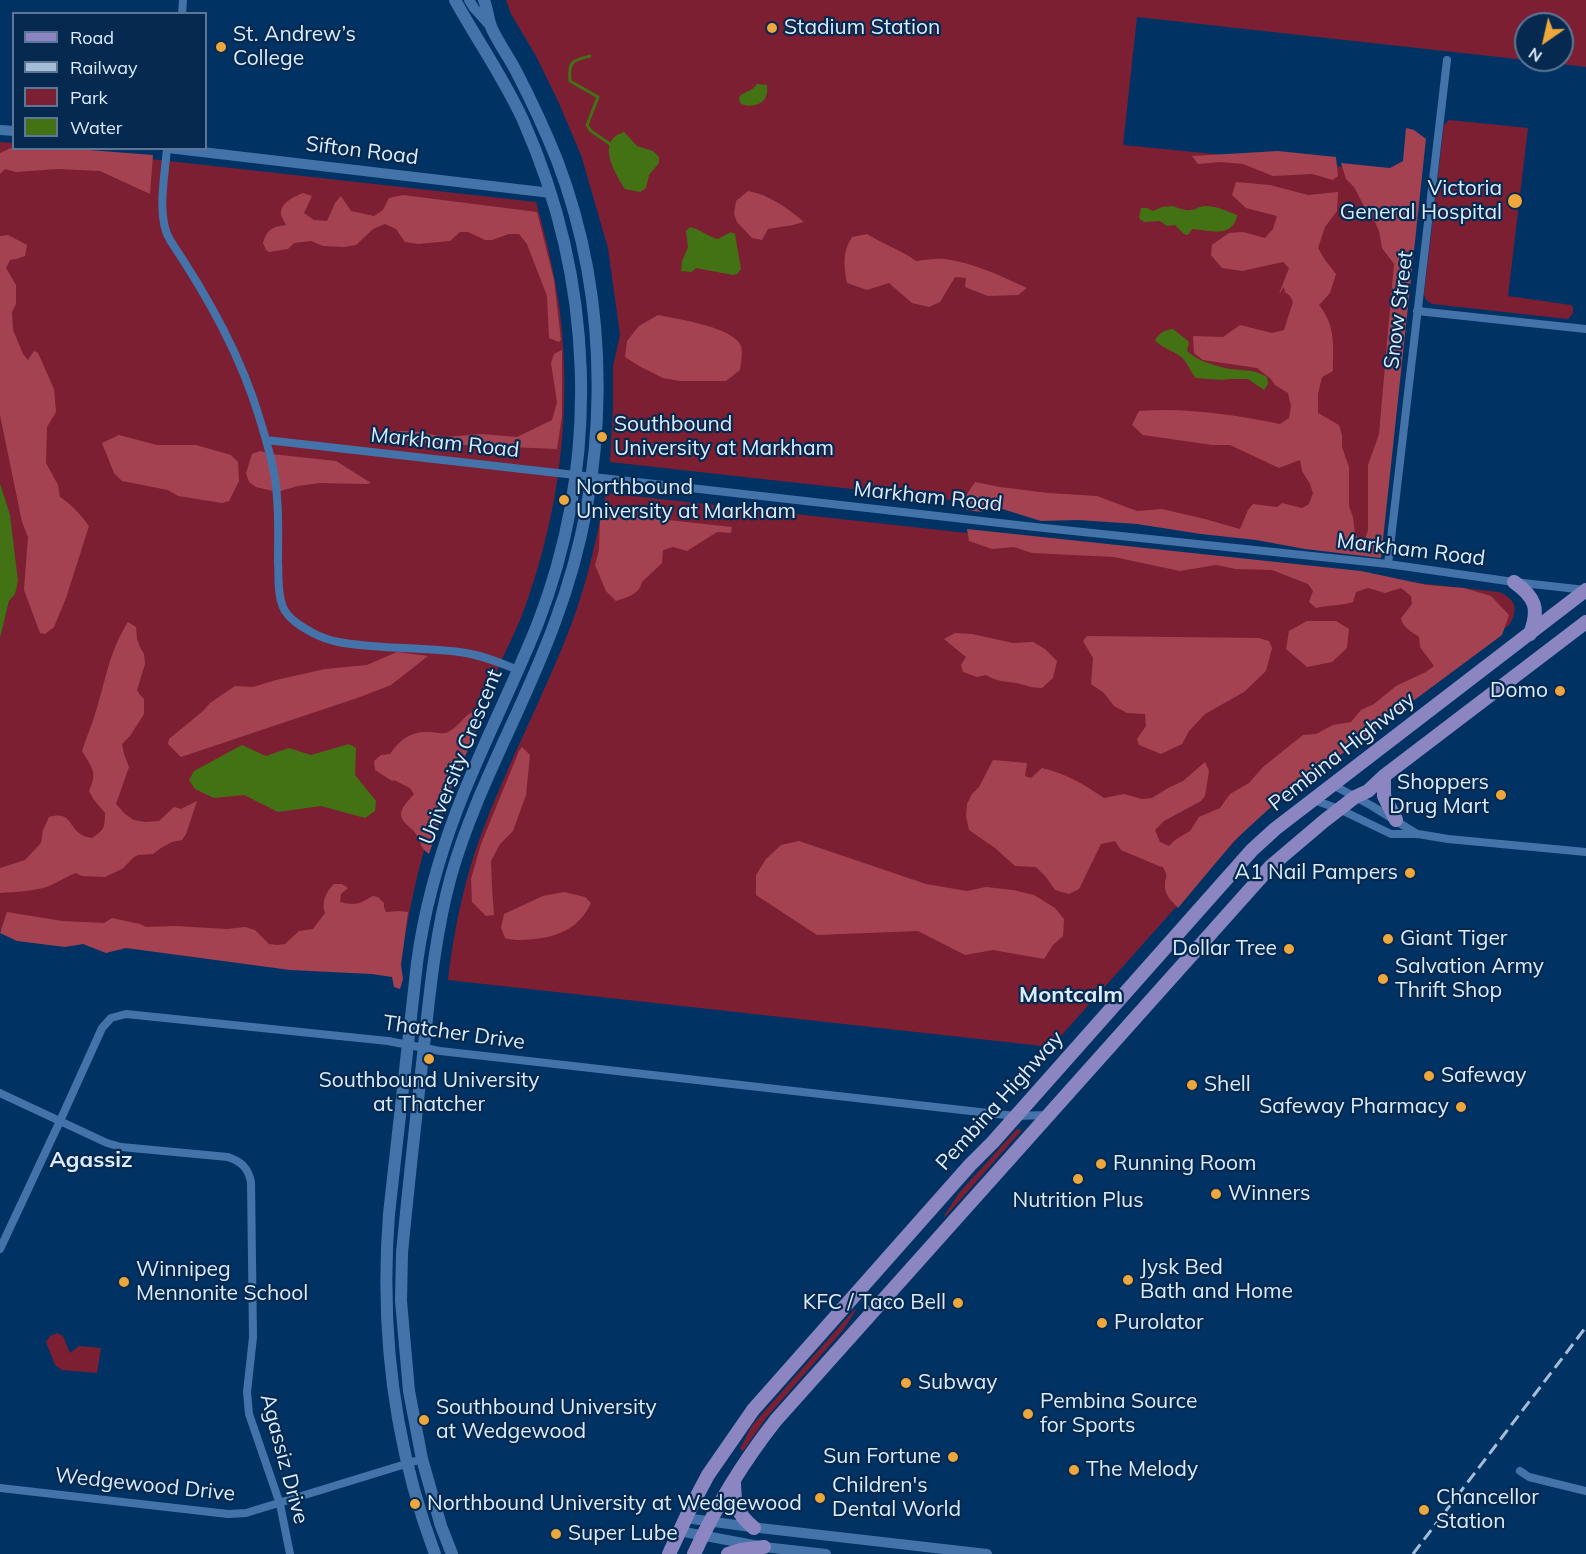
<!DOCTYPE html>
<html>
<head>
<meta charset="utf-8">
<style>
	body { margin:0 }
	#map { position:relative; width:1586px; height:1554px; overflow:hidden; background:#003364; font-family:Mulish,sans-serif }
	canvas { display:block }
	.legend { position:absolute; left:12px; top:12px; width:195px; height:138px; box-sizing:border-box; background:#05294f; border:2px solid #5b7795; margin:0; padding:8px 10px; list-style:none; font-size:18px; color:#dcebfd }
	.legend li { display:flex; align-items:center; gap:12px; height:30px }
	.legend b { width:30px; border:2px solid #5b7795 }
	.north { position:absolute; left:1514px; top:12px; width:60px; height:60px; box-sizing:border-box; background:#05294f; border:2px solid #5b7795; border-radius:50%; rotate:214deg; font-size:16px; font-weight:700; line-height:24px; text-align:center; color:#dcebfd }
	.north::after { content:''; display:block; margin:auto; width:21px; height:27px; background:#eea73d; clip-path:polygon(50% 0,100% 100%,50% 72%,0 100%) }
</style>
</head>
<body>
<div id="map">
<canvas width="1586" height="1554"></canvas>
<ul class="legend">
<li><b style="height:8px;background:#8b86c1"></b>Road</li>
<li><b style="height:8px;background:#a6bdd7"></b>Railway</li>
<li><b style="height:16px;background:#7d1f33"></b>Park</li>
<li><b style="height:16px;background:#437214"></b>Water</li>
</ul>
<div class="north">N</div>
</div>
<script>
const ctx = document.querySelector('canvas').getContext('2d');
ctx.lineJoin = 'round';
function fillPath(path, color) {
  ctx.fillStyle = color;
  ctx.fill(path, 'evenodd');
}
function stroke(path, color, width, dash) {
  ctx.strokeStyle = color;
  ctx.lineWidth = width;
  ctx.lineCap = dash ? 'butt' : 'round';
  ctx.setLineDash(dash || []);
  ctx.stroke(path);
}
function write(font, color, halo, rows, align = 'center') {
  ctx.font = font + ' Mulish,sans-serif';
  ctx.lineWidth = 4.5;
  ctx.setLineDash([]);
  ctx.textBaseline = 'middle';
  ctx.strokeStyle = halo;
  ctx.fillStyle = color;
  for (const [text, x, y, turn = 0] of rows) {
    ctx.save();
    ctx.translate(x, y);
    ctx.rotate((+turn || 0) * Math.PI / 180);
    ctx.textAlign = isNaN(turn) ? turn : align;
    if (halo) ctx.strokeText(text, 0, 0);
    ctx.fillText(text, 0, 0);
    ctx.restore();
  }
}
fillPath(new Path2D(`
	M506,0h1080v67l-59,-7h35v-36h-36v36l-389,-43 -14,128 293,29 -43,373 -763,-85 3,-54v-42l7,-31 -12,-87 -27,-93 -23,-54 -22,-45 -25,-42z
	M1449,120l79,8 -20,168 63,9 2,2v6l-5,6 -136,-15 -6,-4 -2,-6 20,-169z
	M0,142l13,1 1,5 47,1 475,53c10,36 19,73 24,110 12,100 -1,201 -35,295 -6,17 -14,33 -22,50 -25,59 -54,118 -75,180 -14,45 -22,91 -29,137l-399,-44v-292l9,-37 6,-7 -5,-79 -10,-32z
	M606,493l893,99c16,7 20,16 11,32l-259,199 -200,224 -603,-67c5,-43 13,-84 26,-125 27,-80 69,-155 99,-235 15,-41 24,-84 33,-127z
	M1017,1129l5,1 -77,87 -1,-1 15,-23z
	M855,1309l1,1 -13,20 -77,88 -23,33 -3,-2 10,-20 5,-7z
	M57,1333l6,3 7,17 9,-7 22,2 -4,25 -35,-3 -7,-5 -9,-23 4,-6z`), '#7d1f33');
fillPath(new Path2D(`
	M1406,128l8,2 12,9 -45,419 -76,-9 -49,-9 -55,-6 -64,-10 -59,-4 -37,1 -42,-13h-12l-6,4 -14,-2 -7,-5 15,-23 25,5 48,6 49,3 40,15 25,-2 43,10 35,10 8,-19 5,-6 24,3 5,-4 20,5 7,-4 4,-11 -3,-9 -8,-13 -2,-11 -21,8 -49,-23h-18l-69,-10 -11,-10 7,-14c45,-4 97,4 141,13l9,-6 2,-12 -3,-13 -13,-8 -4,-6 -14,-11 -54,-8 -9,-7 -1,-17 30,1 17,-12 32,8 12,-3 9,-28 -3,-6 -5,-4 -1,-5 -5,7 10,-26 -6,-6 -41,9 -20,-3 -11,-13 1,-10 17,-12 14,-1 22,6 8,-9 4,-13 -31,-8 -14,-13 4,-13 34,3 38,10 30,-3 -1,19 -12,16 -7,21 7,12 11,14 -6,19 -11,12c17,22 14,39 14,66l-11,6 -4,17v19l21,12 3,10v12l7,20v39l4,11 2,17 8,11 5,-15v-65l11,-31 15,-170 -12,-16 -3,-17 -6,-13 -8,-10 -11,-21 -8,-8 -5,-16 49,5 13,-7z
	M13,147l1,1 62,1 77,6 -3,39 -50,-23 -42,-2 -42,3 -11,-3 -5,5v-21z
	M1278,151l58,6 2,19 -5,4 -21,-6 -39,2 -30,-12 -22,-2 -23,2 -6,-8z
	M748,191c22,4 39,17 56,31l-11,3 -25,4 -6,11 -10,-2 -15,-16 -3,-8 2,-13z
	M303,193l9,3 -8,17 10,7 13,1 8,-18 6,-7 10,15 23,5 9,-6 6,-12 14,-3 134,17 17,68 7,60 -2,2 -10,-4 -2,-42 -20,-52 -8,-10h-10l-17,6h-7l-17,-8h-8l-10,9 -32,3 -13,-2 -9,-13 -11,-5 -12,5 -17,16 -12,2 -21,-1 -12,-5 -17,2 -6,6 -19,3 -3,-2 -3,-7c4,-13 8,-16 23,-18 -2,-4 -4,-7 -5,-10 -1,-13 13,-18 22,-22z
	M867,234c16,10 34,16 49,27 10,-1 20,-3 29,-2 29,4 56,17 82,29l-9,7 -30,1 -23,-9 1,-9 -11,-1 -15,25 -11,5 -17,-4 -23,-20 -22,7 -20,-7c-3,-18 -5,-30 5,-46z
	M8,235l19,10 -2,11 -9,3 -6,1 -4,8 10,17v19l-4,8 1,18 10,24 5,6 6,-9 4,2 16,36 2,23 -9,15 -1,36 12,22 2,12c12,8 21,18 29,29l-23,72 -12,29 -9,7 -5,-1 -16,-43 4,-53 -6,-15 -22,-107v-179z
	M658,315c19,4 76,12 83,31 2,7 0,17 -1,24l-14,11h-46l-17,-3 -24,-12 -14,-9 2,-16 12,-15z
	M562,350v66l-5,33 -119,-5 -56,-6 1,-3 8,-4h21l34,6 35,-3 36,3 35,-17 5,-18 -6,-39 3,-9z
	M119,435l38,10h39l35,10 7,7 1,19 -10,20 -7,2 -44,-7 -10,-6 -46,-9 -8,-8 -12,-30z
	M260,451l11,3 65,7 35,22 -4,1 -47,-1 -22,3 -21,6 -21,-5 -7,-5 -3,-9 6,-19z
	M603,511l19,4 110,12 -1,6 -14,-1 -30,19 -14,-4 -10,3 -1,13 -20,19c-3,13 -15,15 -26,19l-10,-10 -11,-26 4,-15 1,-32z
	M967,529l394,42 66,14 37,3 27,8 18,19 -7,20 -229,170 -39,36 -56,67c-5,-6 -14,-13 -13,-22 0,-10 4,-8 -2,-19l-4,-1 -38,-16 -6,-9 -14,3 -22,45 -10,5 -14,-4 -9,-13 -10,-10 -21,-1 -20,-18 -26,-18 -3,-14 1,-12 5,-10 7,-7 14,-27 34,3 -2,13 6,2 11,-10c23,5 43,17 62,30l20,-4 18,5 10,-1 16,-10 15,-7 22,-19 4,9 -4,25 -4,5 -37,20 -9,9 5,12 9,4 6,-6 15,-9 9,-14 21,-9 10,-14 19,-11 14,-16 40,-32 13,-1 17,-9 18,-3 10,-12 13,-6 22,-18 30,-14 8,-6 -14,-19 -1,-10c-7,-5 -17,-10 -18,-19l11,-14 -1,-8 -10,-8 -16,5 -17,-5 -12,4 -3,10c-12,4 -25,3 -37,6l-7,-6 4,-11 -5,-7 -36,-14 -36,-1 -20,-4 -36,6 -66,-14 -82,-4 -18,-6 -22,2 -23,-8z
	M1307,621h29l13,8 -2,19 -15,14 -25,5 -21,-18 3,-18z
	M128,622l8,5 1,12 3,8 4,7 1,10 -8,26 3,5 4,4v15l-14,22 -8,8 2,10 5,13 -13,37 9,10 9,6 11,2 14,-1 15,-14 7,2 16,-8 -11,33 -4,6 -10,2 -11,6 -8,6 -15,1 -4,2 -12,12 -17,8 -23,-1 -6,-3c-9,3 -18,9 -27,13 -13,5 -35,6 -49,7v-25l25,-8 16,-17 2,-13 6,-13c22,-7 20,11 33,18 3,2 6,2 10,3 12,-8 13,-10 13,-25l-11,-13 -5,-9c9,-19 3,-23 -7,-40 4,-13 10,-26 14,-40 10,-32 13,-59 32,-89z
	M955,633l17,1 41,9 20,-1 12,7 12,12 -4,17 -11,10c-12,0 -15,-3 -26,-5 -12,-2 -18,-1 -30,-8l-9,2 -14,-5 -2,-7 5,-8 -22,-18z
	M1087,636l172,2 10,3 3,7 -6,23 -22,21 -39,22 -16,17 -7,13 -21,10 -22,-9 -2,-6 9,-13 -1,-12 -18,-1 -13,-7 -10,-13 -13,-9 2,-26 -10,-17z
	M397,652l31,4 -37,29 -31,12 -179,60 -13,-13 1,-5 34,-28 7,-8 25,-17 18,1 23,-7 49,-11 42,-4z
	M473,712l6,5 -1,10 -26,59 -23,68c-9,-6 -8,-12 -13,-20 -3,-5 -7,-7 -11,-11 -10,-12 2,-20 9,-29l-4,-6 -16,-8 -2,1 -17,-11 -1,-9 7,-6 9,-1c10,-15 22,-23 39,-22 7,0 13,3 19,0 11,-5 15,-16 25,-20z
	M522,747l8,8 -4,40 -13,36 -13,13 -9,17 1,27 2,27 -8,1 -14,-14 -1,-23 10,-35 38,-93z
	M799,841l127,43 41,7 19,-4 27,3 21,5 21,13 9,11 -1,17 -10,9 -9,14 -51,-9 -28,5 -47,-24 -101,4 -61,-40v-20l10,-16 15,-14z
	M334,884h8l6,4 -7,6 -1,8c16,4 19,2 33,-6l5,1 6,6v4l2,5 14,-1 8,1 -7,53 2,14 -3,10 -6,-2 -2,-10 -20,-3 -82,-4 -164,-22 -20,5 -23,-9 -18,3 -48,-6 -17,-8 7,-21 55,9 42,2 8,-5 28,6 6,3 29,-1 52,3 18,-2 10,3 14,14 8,1 8,-1 14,-13 14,-2 12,-16c-4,-11 1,-21 9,-29z
	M564,892l21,5 6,6c-11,24 -32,34 -57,36 -10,1 -19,2 -29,-1l-4,-10 3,-14 39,-18z`), '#a54252');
fillPath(new Path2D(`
	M757,84l10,1c0,4 1,7 -1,11 -3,10 -18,12 -26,7l-1,-6c6,-7 13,-5 18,-13z
	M624,132l13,14 16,5 6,6v6l-10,12 -3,13 -6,4 -15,-3c-10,-16 -30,-48 -1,-57z
	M1173,206c5,2 12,5 18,4 5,0 8,-4 14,-4 11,0 22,5 32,9 -4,24 -27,15 -45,14l-4,6 -4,-1 -9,-9 -8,1 -7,-5 -16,1 -5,-4 2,-10h6l6,3 9,-4z
	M690,227c10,2 18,10 28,12l13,-7 4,2 6,35 -4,5 -4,1 -37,-7 -4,4 -11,-1 1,-10 6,-14 -2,-16z
	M1173,329l16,13 -2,9c8,8 22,13 34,16 16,5 30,0 46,10l1,7 -4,6 -16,-11h-19l-7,1 -26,-2c-6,-6 -8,-16 -15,-21 -8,-7 -20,-9 -26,-17 5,-7 9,-10 18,-11z
	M0,483l10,32 8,66 -3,13 -6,7 -9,37z
	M349,744l7,4 -1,27 21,26 -1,10 -10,7 -44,-12 -43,6 -34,-17 -30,3 -19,-9 -6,-9 5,-9 48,-26 24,11 23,-8 22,7z`), '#437214');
stroke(new Path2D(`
	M590,56c-17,4 -22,5 -20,25l28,16 -11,28 4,6 19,13`), '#437214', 3);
stroke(new Path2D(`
	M182,14l1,-14
	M167,148c-2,27 -11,69 3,92 38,57 72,117 91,183 7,24 15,50 16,75 2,21 1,43 1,64 1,14 -1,31 5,45 5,12 19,20 30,26 18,10 38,11 58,13 31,3 64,2 95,7 18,3 35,10 52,17
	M1417,311l169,18
	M266,440l769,87 353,37 126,18 72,8
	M1388,564l59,-504
	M1333,785l39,21 45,28
	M1314,800l25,9 52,25h27l30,5 138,13
	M0,1093l107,50 14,4 107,10c14,5 20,11 23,25l2,155 -6,55 2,22 31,90 10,50
	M0,1249l60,-128 42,-93 9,-10 15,-4 262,27 52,10 575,65 33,-1
	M1520,1471l9,6 57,14
	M0,1488l228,26 18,-1 176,-54`), '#4473aa', 8);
stroke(new Path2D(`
	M469,0l5,8 17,19
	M0,130l14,1
	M168,148l383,45
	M685,1518l66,9 236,27
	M679,1531l85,16 62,7`), '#4473aa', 10);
stroke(new Path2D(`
	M435,1554c-41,-109 -55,-224 -46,-340l28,-251c7,-52 21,-103 40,-153 24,-63 56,-124 81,-187 63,-164 56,-343 -15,-503 -19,-42 -46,-80 -68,-120
	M452,1554l-11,-28 -19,-67 -13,-68 -8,-90 1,-48c6,-63 13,-126 20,-189 7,-63 12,-126 29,-188 25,-88 73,-168 104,-254 55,-147 58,-315 2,-462 -12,-30 -26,-60 -41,-89 -7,-13 -16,-26 -23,-40 -5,-9 -5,-21 -9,-31`), '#4473aa', 12);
stroke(new Path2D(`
	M1514,582c21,15 26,26 16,52
	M1384,776v20l12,24
	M734,1480c0,24 2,33 20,48
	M669,1554l21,-45 18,-34 45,-65 217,-245 23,-23 259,-292 23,-21 311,-239
	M694,1554c22,-48 49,-92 82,-134l495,-554 53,-45 31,-24 13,-6 16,-15 202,-154
	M728,1554l13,-4 23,-3`), '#8b86c1', 14);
stroke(new Path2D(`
	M1413,1554l173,-227`), '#a6bdd7', 3, [12, 6]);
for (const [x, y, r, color] of [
	[772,28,6,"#eea73d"],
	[221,47,6,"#eea73d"],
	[1515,201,8,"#eea73d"],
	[602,437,6,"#eea73d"],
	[564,500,6,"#eea73d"],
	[1560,691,6,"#eea73d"],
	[1501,795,6,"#eea73d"],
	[1410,873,6,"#eea73d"],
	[1388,939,6,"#eea73d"],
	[1289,949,6,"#eea73d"],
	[1383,979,6,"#eea73d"],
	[429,1059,6,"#eea73d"],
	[1429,1076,6,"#eea73d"],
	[1192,1085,6,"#eea73d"],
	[1461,1107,6,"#eea73d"],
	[1101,1164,6,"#eea73d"],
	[1078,1179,6,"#eea73d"],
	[1216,1194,6,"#eea73d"],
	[1128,1280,6,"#eea73d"],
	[124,1282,6,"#eea73d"],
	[958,1303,6,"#eea73d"],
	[1102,1323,6,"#eea73d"],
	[906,1383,6,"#eea73d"],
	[1028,1414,6,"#eea73d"],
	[424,1420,6,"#eea73d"],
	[953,1457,6,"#eea73d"],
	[1074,1470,6,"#eea73d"],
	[820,1498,6,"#eea73d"],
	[415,1504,6,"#eea73d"],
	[1424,1510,6,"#eea73d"],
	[556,1534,6,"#eea73d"]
]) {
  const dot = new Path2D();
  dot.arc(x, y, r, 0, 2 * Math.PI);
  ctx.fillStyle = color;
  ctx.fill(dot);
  stroke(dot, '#05294f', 2);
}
write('21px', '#dcebfd', '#05294f', [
	["Stadium Station",784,28],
	["St. Andrew’s",233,35],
	["College",233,59],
	["Victoria",1502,189,"right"],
	["General Hospital",1502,213,"right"],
	["Southbound",614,425],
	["University at Markham",614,449],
	["Northbound",576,488],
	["University at Markham",576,512],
	["Domo",1548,691,"right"],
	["Shoppers",1489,783,"right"],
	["Drug Mart",1489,807,"right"],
	["A1 Nail Pampers",1398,873,"right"],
	["Giant Tiger",1400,939],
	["Dollar Tree",1277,949,"right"],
	["Salvation Army",1395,967],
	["Thrift Shop",1395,991],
	["Safeway",1441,1076],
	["Southbound University",429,1081,"center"],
	["at Thatcher",429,1105,"center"],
	["Shell",1204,1085],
	["Safeway Pharmacy",1449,1107,"right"],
	["Running Room",1113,1164],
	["Winners",1228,1194],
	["Nutrition Plus",1078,1201,"center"],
	["Jysk Bed",1140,1268],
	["Bath and Home",1140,1292],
	["Winnipeg",136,1270],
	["Mennonite School",136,1294],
	["KFC / Taco Bell",946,1303,"right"],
	["Purolator",1114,1323],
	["Subway",918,1383],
	["Pembina Source",1040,1402],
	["for Sports",1040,1426],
	["Southbound University",436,1408],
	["at Wedgewood",436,1432],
	["Sun Fortune",941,1457,"right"],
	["The Melody",1086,1470],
	["Children's",832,1486],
	["Dental World",832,1510],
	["Chancellor",1436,1498],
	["Station",1436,1522],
	["Northbound University at Wedgewood",427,1504],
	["Super Lube",568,1534]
], 'left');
write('21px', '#dcebfd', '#05294f', [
	["Sifton Road",362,151,7],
	["Snow Street",1399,310,-83],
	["Markham Road",445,443,6],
	["Markham Road",928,497,6],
	["Markham Road",1411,550,7],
	["Pembina Highway",1342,752,-38],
	["University Crescent",461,757,-68],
	["Thatcher Drive",454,1033,8],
	["Pembina Highway",1000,1101,-48],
	["Agassiz Drive",284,1459,75],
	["Wedgewood Drive",145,1485,6]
]);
write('bold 22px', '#dcebfd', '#05294f', [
	["Montcalm",1071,995],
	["Agassiz",91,1160]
]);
</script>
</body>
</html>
